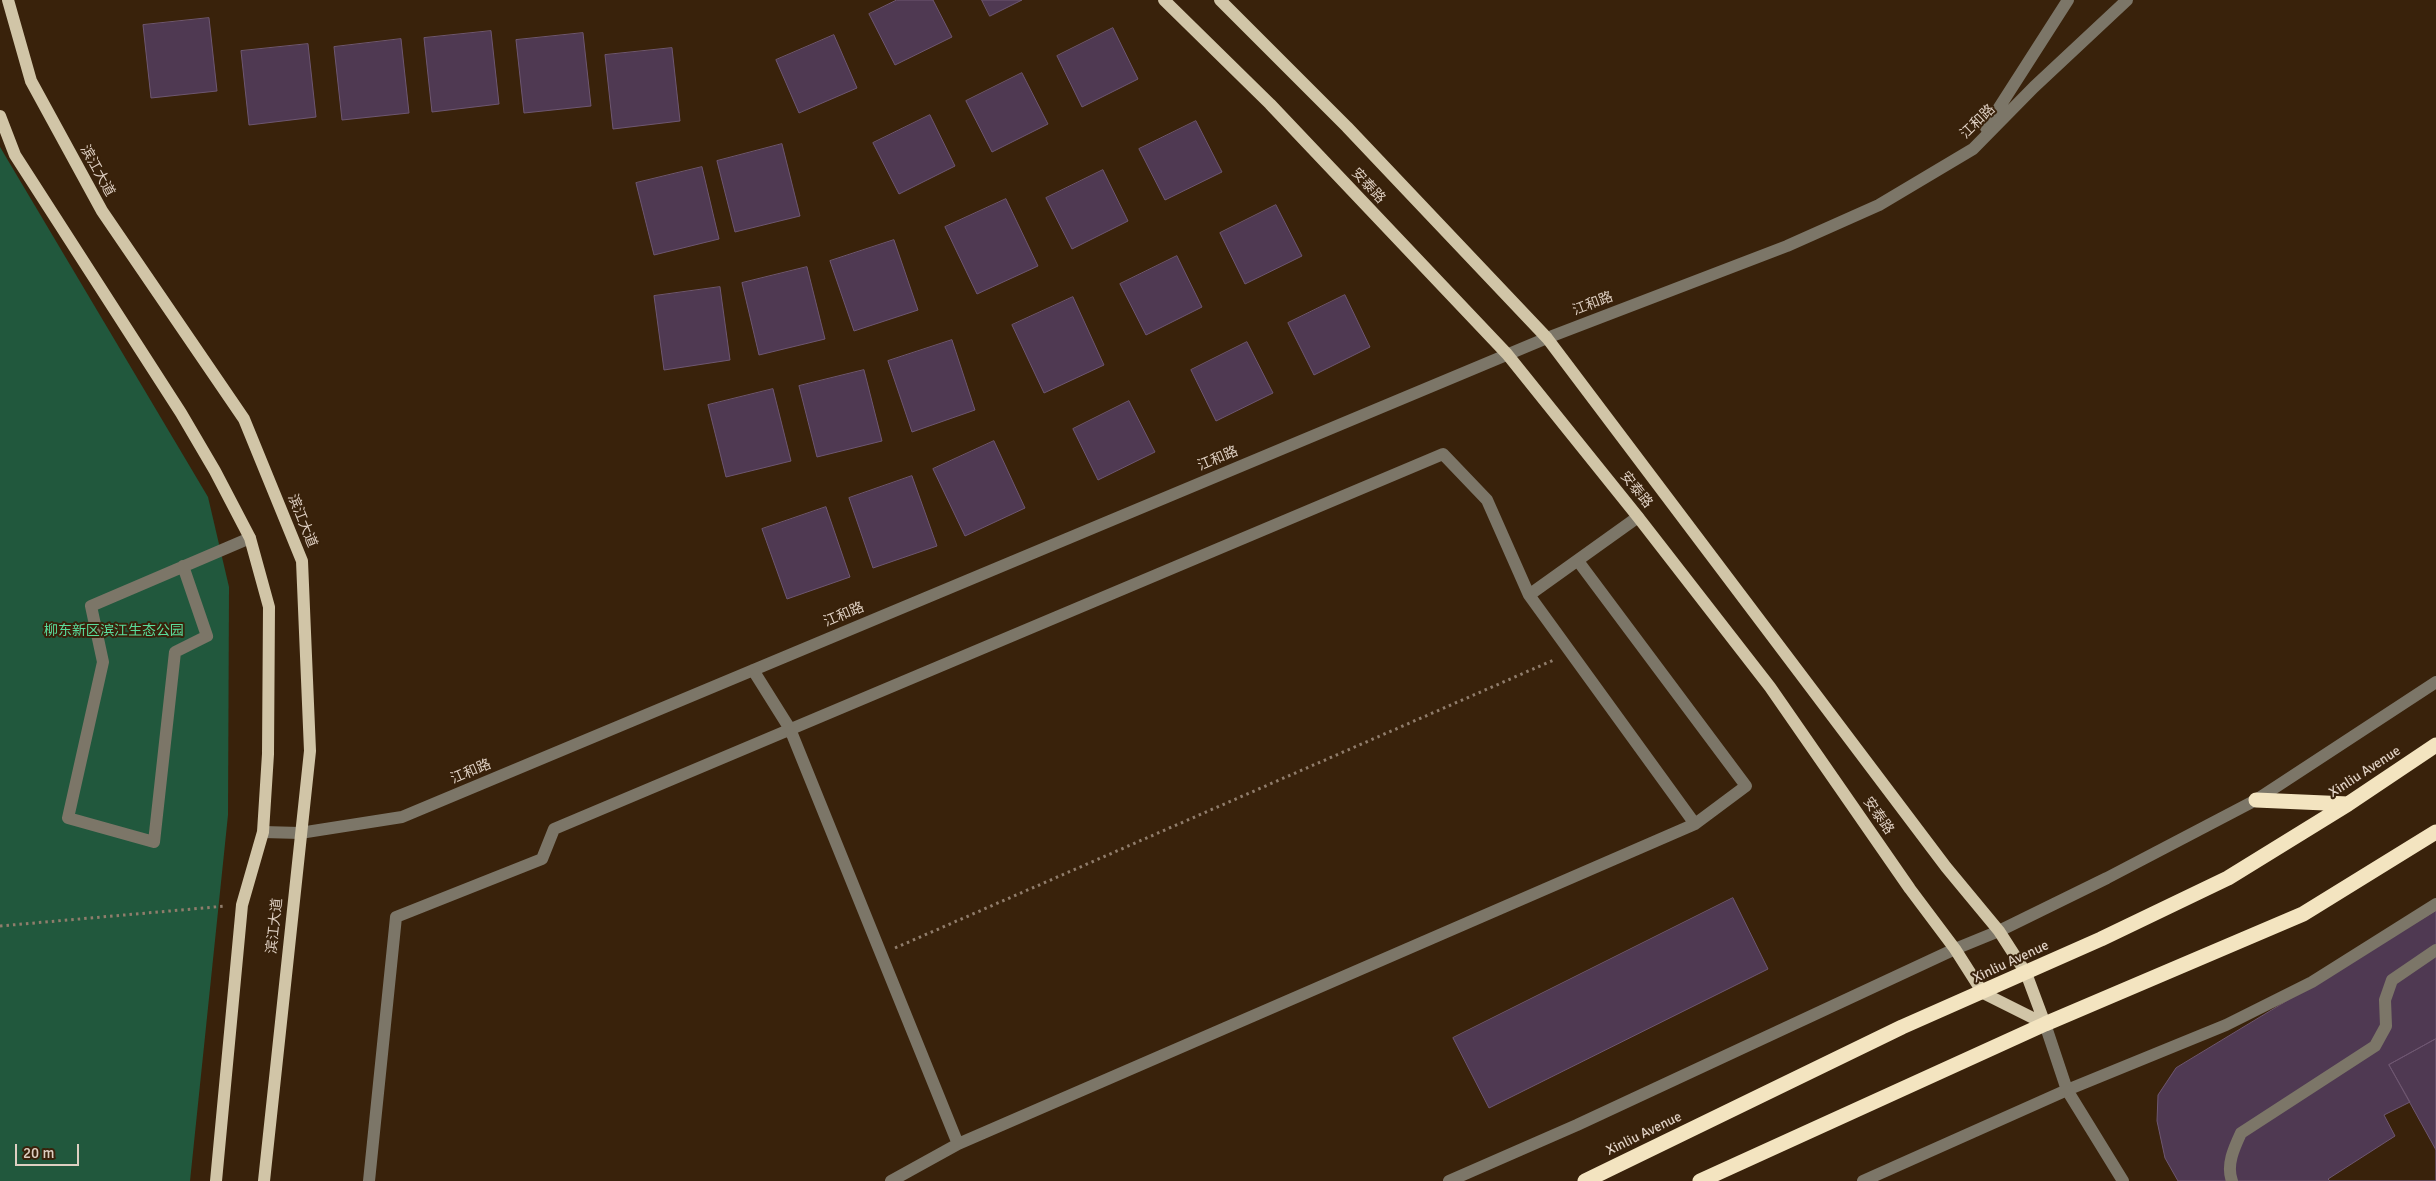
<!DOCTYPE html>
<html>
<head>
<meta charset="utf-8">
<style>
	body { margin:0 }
	#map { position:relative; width:2436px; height:1181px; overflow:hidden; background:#39220b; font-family:Signika,sans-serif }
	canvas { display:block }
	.scale { position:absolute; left:15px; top:1144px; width:64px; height:22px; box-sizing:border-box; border:2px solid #decfc2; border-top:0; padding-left:6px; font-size:15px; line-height:18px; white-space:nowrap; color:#decfc2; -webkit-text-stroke:4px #39220b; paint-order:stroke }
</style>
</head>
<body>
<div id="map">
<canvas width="2436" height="1181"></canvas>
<div class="scale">20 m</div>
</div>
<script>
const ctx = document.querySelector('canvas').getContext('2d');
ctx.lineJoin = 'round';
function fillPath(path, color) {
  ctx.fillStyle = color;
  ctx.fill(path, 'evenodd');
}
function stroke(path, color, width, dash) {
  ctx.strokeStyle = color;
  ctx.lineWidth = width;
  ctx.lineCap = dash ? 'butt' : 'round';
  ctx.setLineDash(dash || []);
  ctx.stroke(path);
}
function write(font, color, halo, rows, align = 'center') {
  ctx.font = font + ' Signika,"Noto Sans SC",sans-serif';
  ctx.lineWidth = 4;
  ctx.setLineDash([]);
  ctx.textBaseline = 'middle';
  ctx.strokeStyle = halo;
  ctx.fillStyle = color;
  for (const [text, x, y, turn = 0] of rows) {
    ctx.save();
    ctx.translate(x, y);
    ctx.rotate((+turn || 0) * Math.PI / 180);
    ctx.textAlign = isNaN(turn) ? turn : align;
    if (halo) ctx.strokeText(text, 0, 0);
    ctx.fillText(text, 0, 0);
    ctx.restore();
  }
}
fillPath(new Path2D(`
	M0,147l208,350 21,90 -1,228 -38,366h-190z`), '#21583d');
const building = new Path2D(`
	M897,0h36l19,37 -57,28 -26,-51z
	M982,0h40l-32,16z
	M209,18l8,73 -66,7 -8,-73z
	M1113,28l25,51 -56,28 -25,-51z
	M491,31l8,73 -67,8 -8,-74z
	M583,33l8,73 -67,7 -8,-73z
	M834,35l23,53 -58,25 -23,-53z
	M401,39l8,74 -67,7 -8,-73z
	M308,44l8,73 -67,8 -8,-74z
	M672,48l8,73 -67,8 -8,-74z
	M1022,73l26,51 -56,28 -26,-51z
	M930,115l25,51 -56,28 -26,-51z
	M1196,121l26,51 -57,28 -26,-51z
	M782,144l18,72 -65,16 -18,-71z
	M702,167l17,72 -65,16 -18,-72z
	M1103,170l25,51 -56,28 -26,-51z
	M1006,199l32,67 -61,28 -32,-67z
	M1276,205l26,51 -57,28 -25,-51z
	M894,240l24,70 -64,21 -24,-70z
	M1177,256l25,51 -56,28 -26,-51z
	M807,267l18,72 -66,16 -17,-72z
	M720,287l10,73 -66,10 -10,-74z
	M1345,295l25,52 -56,28 -26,-52z
	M1073,297l31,68 -60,28 -32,-68z
	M952,340l23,70 -63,22 -24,-71z
	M1247,342l26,51 -57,28 -25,-51z
	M864,370l18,71 -65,16 -18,-71z
	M773,389l18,72 -65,16 -18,-72z
	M1129,401l26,51 -57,28 -25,-51z
	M994,441l31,67 -60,28 -32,-67z
	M912,476l25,70 -64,22 -24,-70z
	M826,507l24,70 -63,22 -25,-70z
	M1733,898l35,71 -279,139 -36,-70z
	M2436,911v270h-258l-13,-23 -8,-37 1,-26 18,-27z
	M2436,1039v142h-106l-2,-2 67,-43 -11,-21 26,-13 -21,-37z
	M2436,1039v111l-47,-85z`);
fillPath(building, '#4f3952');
stroke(building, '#6e5771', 1);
stroke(new Path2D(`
	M0,926l226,-20
	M895,948l661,-289`), '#907d6c', 3, [2.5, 4]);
stroke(new Path2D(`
	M1986,128l82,-128
	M1638,517l-109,78 166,229
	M183,566l24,70 -32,16 -21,190 -86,-24 35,-156 -12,-56 159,-68
	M753,670l37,59 168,415
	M263,832l37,1 102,-16 1145,-479 240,-92 92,-41 94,-56 61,-62 93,-87
	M2045,1024l22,66 56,91
	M369,1181l27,-264 146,-58 12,-30 889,-375 44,46 42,95
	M891,1181l67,-37 737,-320 51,-38 -168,-225
	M1449,1181l128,-56 378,-176 44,-18 108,-53 149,-78 180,-118
	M1863,1181l204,-91 159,-65 86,-43 124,-78
	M2232,1181c-6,-16 2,-33 9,-48l134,-87 11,-20 -1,-26 7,-20 44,-30`), '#7c7668', 12);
stroke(new Path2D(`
	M8,0l23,81 71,130 142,208 58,142 8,190 -46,430
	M1164,0l106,104 237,250 131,163 132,170 140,202 45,60 28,44 62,31
	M1220,0l127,127 200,211 399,529 53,64 27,42 19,51
	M0,116l15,39 166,258 34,58 35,67 19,69 -1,147 -5,78 -21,73 -26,276`), '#d1c5a7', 12);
stroke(new Path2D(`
	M2256,800l92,4
	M1585,1181l317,-154 199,-88 127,-61 120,-74 88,-59
	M1700,1181l345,-157 258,-110 133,-82`), '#f3e4c0', 15);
write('14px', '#decfc2', '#39220b', [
	["江和路",1978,122,-44],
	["滨江大道",97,171,61],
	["安泰路",1368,186,47],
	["江和路",1593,304,-21],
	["江和路",1218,459,-23],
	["安泰路",1636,490,51],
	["滨江大道",302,521,68],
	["江和路",844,615,-23],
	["江和路",471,772,-23],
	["Xinliu Avenue",2365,772,-33],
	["安泰路",1878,816,55],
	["滨江大道",275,926,-84],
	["Xinliu Avenue",2011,962,-25],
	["Xinliu Avenue",1644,1134,-26]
]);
write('14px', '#5add9c', '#39220b', [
	["柳东新区滨江生态公园",114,631]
]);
</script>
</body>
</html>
